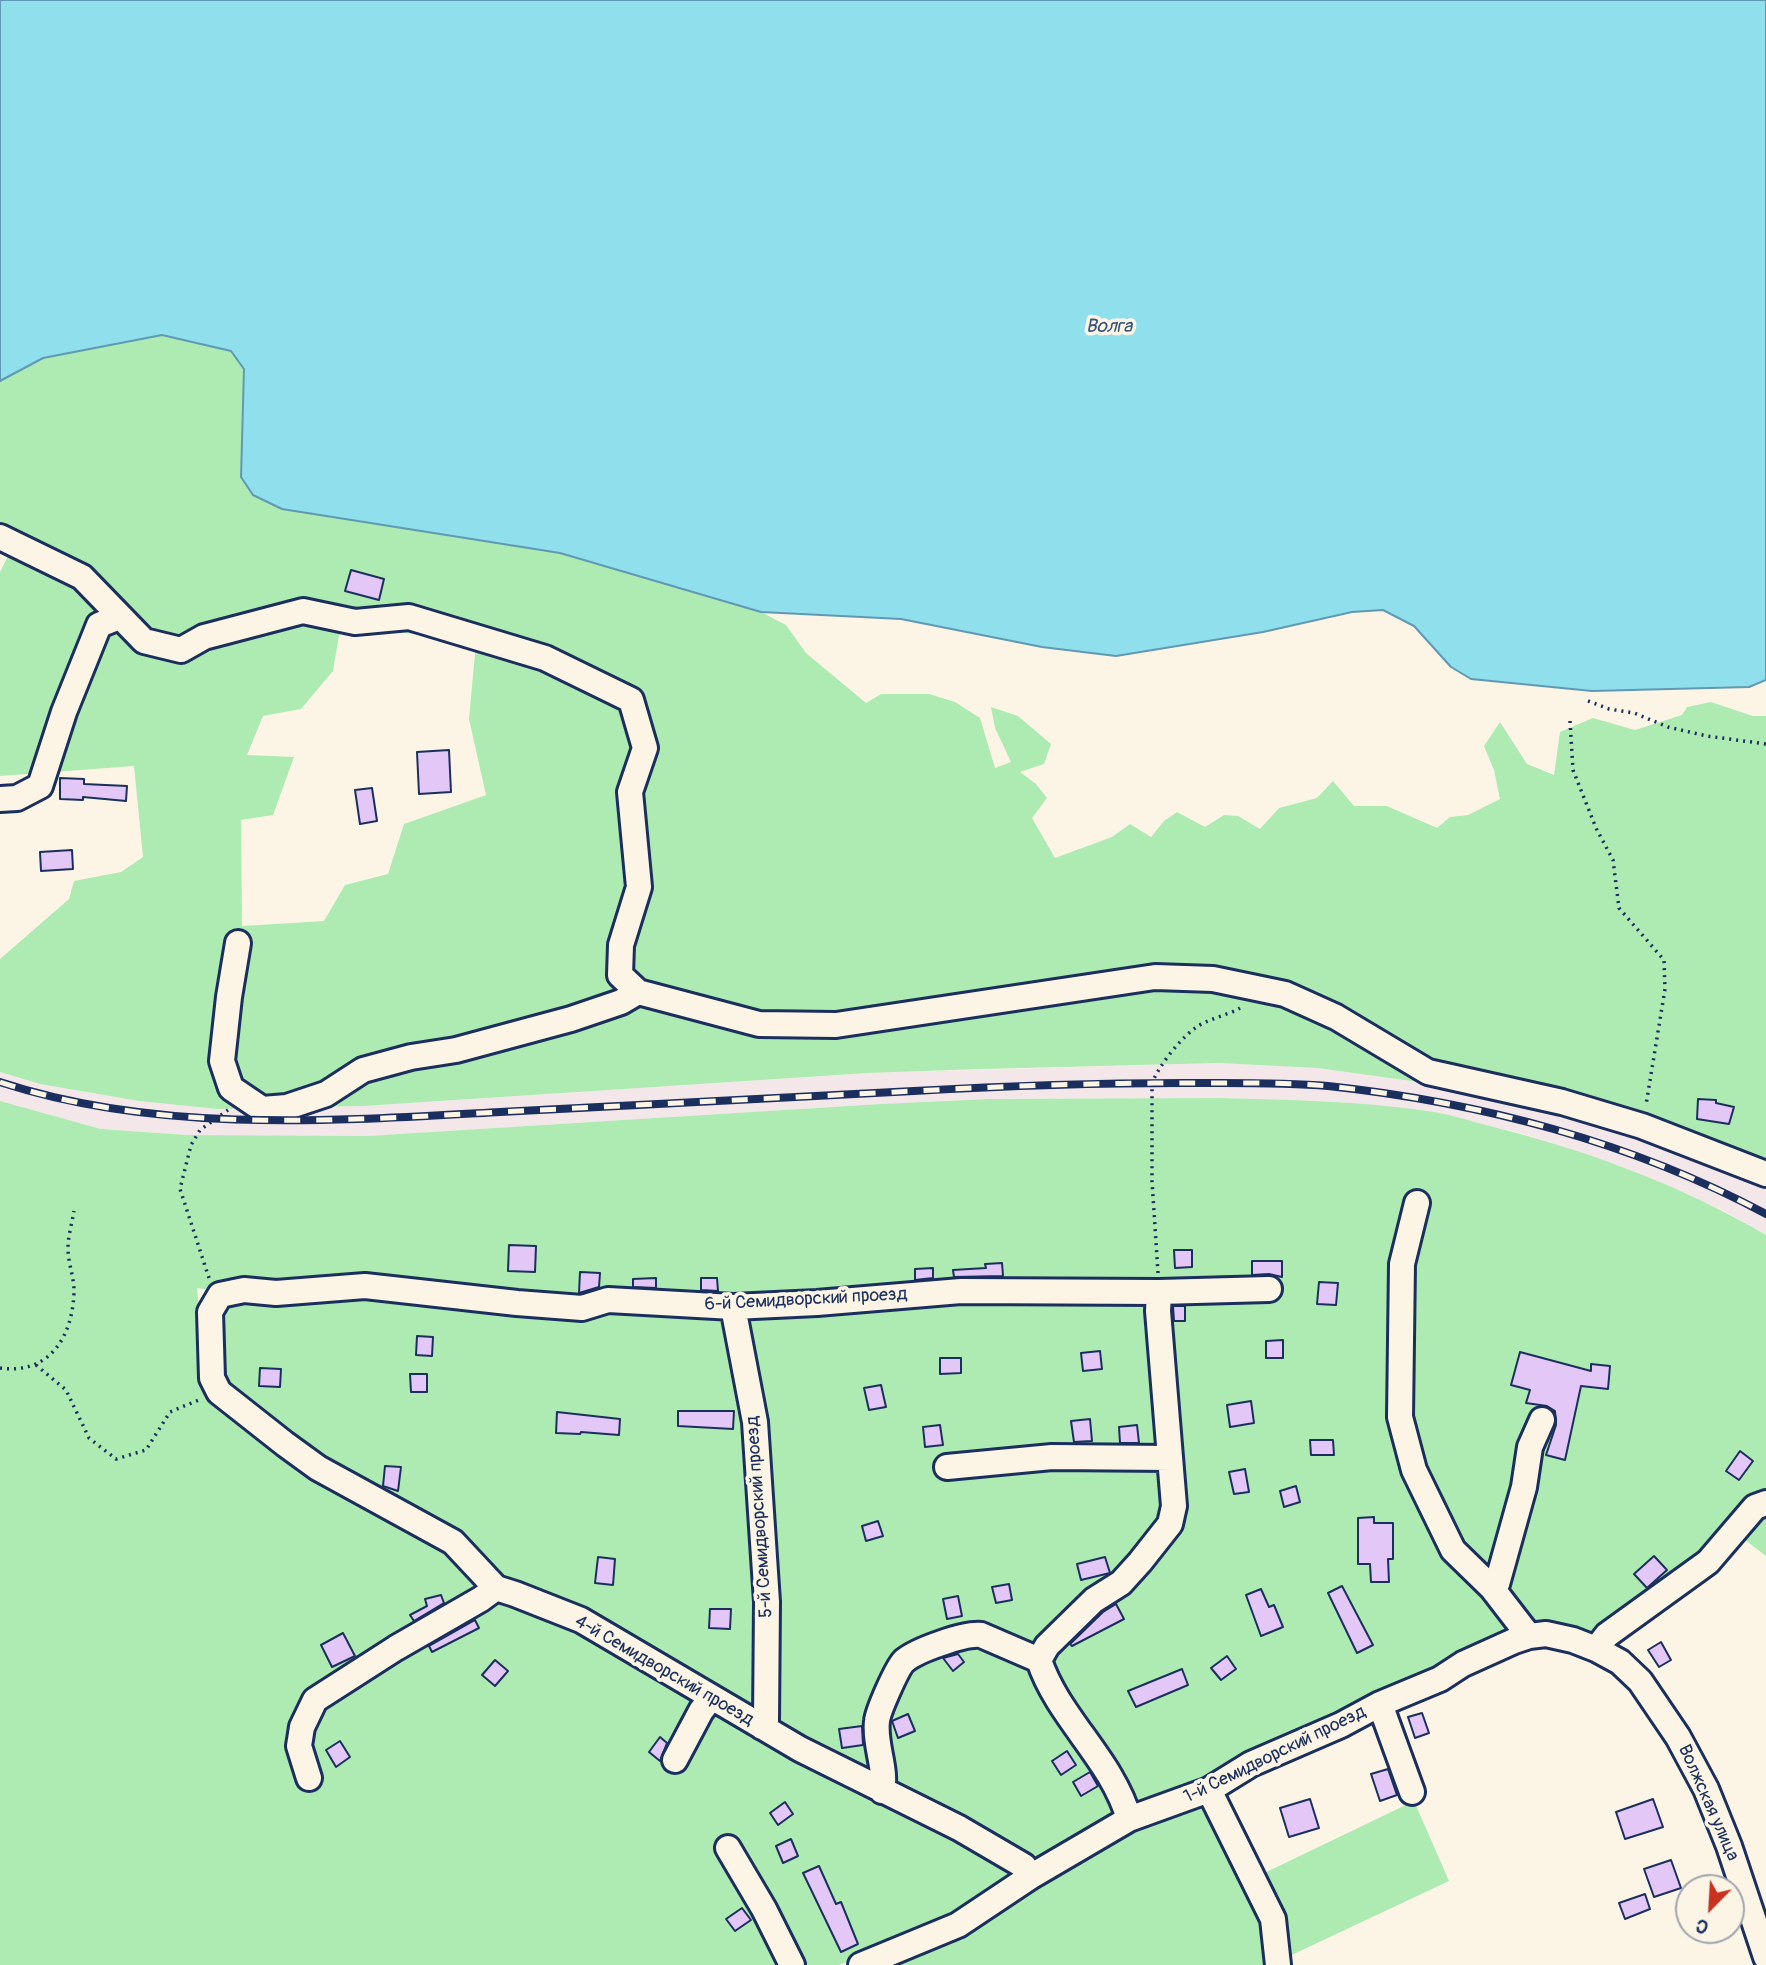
<!DOCTYPE html>
<html>
<head>
<meta charset="utf-8">
<style>
	body { margin:0 }
	#map { position:relative; width:1766px; height:1965px; overflow:hidden; background:#fcf5e5; font-family:Pangolin,sans-serif }
	canvas { display:block }
	.north { position:absolute; left:1675px; top:1874px; width:70px; height:70px; box-sizing:border-box; background:#fcf5e5; border:2px solid #a2a6af; border-radius:50%; rotate:204deg; font-size:19px; font-weight:700; line-height:28px; text-align:center; color:#1b2f5e }
	.north::after { content:''; display:block; margin:auto; width:24px; height:32px; background:#c8321e; clip-path:polygon(50% 0,100% 100%,50% 72%,0 100%) }
</style>
</head>
<body>
<div id="map">
<canvas width="1766" height="1965"></canvas>
<div class="north">С</div>
</div>
<script>
const ctx = document.querySelector('canvas').getContext('2d');
ctx.lineJoin = 'round';
function fillPath(path, color) {
  ctx.fillStyle = color;
  ctx.fill(path, 'evenodd');
}
function stroke(path, color, width, dash) {
  ctx.strokeStyle = color;
  ctx.lineWidth = width;
  ctx.lineCap = dash ? 'butt' : 'round';
  ctx.setLineDash(dash || []);
  ctx.stroke(path);
}
function write(font, color, halo, rows, align = 'center') {
  ctx.font = font + ' Pangolin,sans-serif';
  ctx.lineWidth = 7;
  ctx.setLineDash([]);
  ctx.textBaseline = 'middle';
  ctx.strokeStyle = halo;
  ctx.fillStyle = color;
  for (const [text, x, y, turn = 0] of rows) {
    ctx.save();
    ctx.translate(x, y);
    ctx.rotate((+turn || 0) * Math.PI / 180);
    ctx.textAlign = isNaN(turn) ? turn : align;
    if (halo) ctx.strokeText(text, 0, 0);
    ctx.fillText(text, 0, 0);
    ctx.restore();
  }
}
fillPath(new Path2D(`
	M1219,1063l98,5 109,15 108,20 107,31 125,50v51l-38,-22 -97,-43 -100,-34 -102,-25 -103,-10 -105,-3 -232,1 -109,5 -513,32 -180,-1 -86,-6 -101,-28v-29l40,12 99,17 78,8 147,-3 504,-33z`), '#f4e7ea');
fillPath(new Path2D(`
	M162,335l70,16 12,17 -3,109 41,32 278,44 201,59 25,13 20,28 60,50 15,-9h48l26,8 25,16 15,50 16,-6 -16,-34 -4,-21 27,9 33,28 -7,20 -24,8 16,12 11,14 -15,20 23,40 57,-21 18,-13 21,13 13,-16 13,-9 28,15 19,-12 14,1 22,13 19,-21 38,-10 16,-17 21,25h33l50,22 13,-11 18,-2 32,-16 -6,-29 -10,-24 16,-24 27,42 27,11 6,-43 33,-14 42,12 47,-15 5,-8 24,-5 42,14h13v450l-232,-63 -108,-20 -109,-15 -98,-5 -235,6 -116,4 -504,33 -147,3 -78,-8 -99,-17 -40,-12v-113l69,-60 5,-18 47,-9 22,-15 -9,-91 -134,10v-204l13,-26 -13,-5v-160l43,-23zM341,624l135,19 -7,76 17,76 -82,29 -16,50 -43,11 -21,36 -82,5 -1,-106 32,-5 21,-58 -47,-2 16,-39 38,-7 32,-38z
	M1222,1098c68,2 138,3 206,13 21,3 42,10 62,15 96,24 191,59 276,109v321l-26,-20 -12,-4c-32,34 -101,100 -150,101 -18,1 -45,-7 -65,-8l2,7 -3,4 -74,38 -57,20 -130,64 -43,25 -64,25h-8l-5,-4 -19,-36 -64,-89 -3,-20 6,-11 45,-44 27,-18 52,-61 2,-17 -9,-85 -6,-110 2,-8 8,-8 -7,-9 -202,-1 -146,11 -99,2 -111,-4 -29,5 -60,-3 -153,-17 -89,6 -31,-1 -34,4 -14,-2 9,96 15,17 115,87 112,56 31,36 4,8 -4,8 -167,101 -7,6 -17,37 13,48 17,-8 -11,-51 14,-30 162,-96 18,-6 9,2 125,59 163,96 157,81 58,33 5,6 -5,8 -57,35 -117,48h-839v-864l101,28 86,6 180,1 513,-32 109,-5z
	M366,1292l361,23 25,111 9,289 -258,-134 -138,-92 -145,-109 1,-78z
	M1146,1296l19,228 -129,125 -54,-17 -85,26 -17,119 -104,-48 -32,-418z
	M969,1638l59,23 91,151 -80,51 -141,-73 -8,-11 -8,-37 21,-69z
	M1206,1799l50,78 158,-76 35,80 -168,79 1,5h-400l230,-126z`), '#adebb3');
const water = new Path2D(`
	M0,0h1766v680l-17,7 -157,4 -121,-12 -20,-12 -37,-41 -31,-16 -31,2 -89,20 -147,24 -74,-9 -141,-28 -140,-7 -201,-59 -278,-44 -29,-14 -12,-18 3,-108 -13,-18 -69,-16 -119,23 -43,23z`);
fillPath(water, '#90dfed');
stroke(water, '#6199b4', 2);
const building = new Path2D(`
	M351,570l33,9 -5,21 -34,-9z
	M449,750l2,42 -32,2 -2,-42z
	M60,778l24,1v5l43,2 -1,15 -43,-4v3l-23,-1z
	M372,788l5,33 -17,3 -5,-34z
	M72,850l1,19 -32,2 -1,-19z
	M1698,1099l18,1v3l18,4 -5,17 -32,-5z
	M509,1245l27,1 -1,26 -27,-1z
	M1174,1250h18v17l-17,1z
	M1252,1261h30v16l-13,-3 -17,1z
	M1002,1263l1,13 -49,1 -1,-7 33,-2 -1,-4z
	M933,1268v10l-18,2v-11z
	M580,1272l20,1 -1,14 -20,6z
	M656,1278v10l-23,-1v-8z
	M701,1278h16l1,13 -17,-1z
	M1319,1282l19,1 -2,22 -19,-1z
	M1173,1306h12v15h-11z
	M417,1336l16,1 -1,19 -16,-1z
	M1283,1340v18h-17v-17z
	M1100,1351l2,18 -19,2 -2,-18z
	M1520,1352l71,19v-7l19,2 -2,23 -27,-3 -16,74 -19,-5 10,-30 -1,-14 -8,-5 -21,-3 4,-13 -19,-5z
	M940,1358h21v15l-21,1z
	M260,1368l21,1 -1,18 -21,-1z
	M410,1374h17v18h-16z
	M881,1385l5,22 -17,3 -5,-22z
	M1251,1401l3,22 -24,4 -3,-22z
	M678,1411h56l-1,18 -55,-3z
	M557,1412l63,7 -1,16 -38,-3 -1,2 -24,-1z
	M1090,1419l2,22 -18,1 -3,-21z
	M940,1425l3,20 -18,2 -2,-20z
	M1137,1425l2,18h-19l-1,-16z
	M1310,1440h23l1,15h-23z
	M1740,1451l13,10 -14,19 -13,-9z
	M385,1466l16,1 -3,24 -15,-5z
	M1245,1469l4,23 -15,2 -5,-22z
	M1296,1486l4,16 -16,5 -4,-16z
	M1374,1517v6h19v36h-5l1,23h-18l-1,-18h-12v-46z
	M878,1521l5,15 -17,5 -4,-15z
	M1654,1556l13,14 -20,18 -13,-14z
	M598,1557l17,2 -2,26 -18,-2z
	M1105,1557l5,16 -29,7 -4,-16z
	M1009,1584l3,16 -16,3 -4,-16z
	M1342,1586l31,59 -16,8 -29,-60z
	M1261,1589l8,18 5,-2 9,22 -22,9 -15,-41z
	M441,1595l3,8 -30,18 -4,-6 17,-9 -2,-7z
	M958,1596l4,20 -15,3 -4,-20z
	M1116,1604l8,15 -52,27 -2,-2 33,-32z
	M710,1609h21l-1,20 -21,-1z
	M475,1620l4,8 -47,24 -3,-6z
	M343,1633l12,23 -23,11 -11,-22z
	M1661,1642l10,18 -12,7 -11,-17z
	M958,1654l6,8 -11,9 -10,-13z
	M1227,1656l9,13 -15,11 -10,-12z
	M495,1660l13,11 -13,15 -13,-11z
	M1182,1669l6,16 -52,22 -8,-16z
	M1422,1713l7,20 -14,5 -7,-21z
	M908,1714l7,17 -17,7 -6,-17z
	M862,1726l1,19 -21,3 -3,-19z
	M660,1737l7,6 -7,18 -11,-9z
	M340,1741l10,16 -14,10 -10,-17z
	M1067,1751l9,14 -15,10 -9,-14z
	M1388,1769l9,26 -17,6 -9,-27z
	M1090,1772l8,14 -17,10 -8,-14z
	M1310,1799l9,29 -30,9 -9,-29z
	M1653,1799l10,28 -38,12 -9,-27z
	M785,1802l8,12 -15,11 -8,-12z
	M791,1839l7,17 -15,7 -7,-17z
	M1671,1860l10,28 -27,9 -10,-28z
	M819,1866l17,38 5,-2 17,42 -17,8 -38,-79z
	M1645,1894l5,15 -25,10 -6,-16z
	M742,1908l9,12 -16,11 -9,-12z`);
fillPath(building, '#e3c7f6');
stroke(building, '#1b2f5e', 2);
const minor = new Path2D(`
	M0,537l82,40 62,64 37,9 23,-13 99,-26 52,11 54,-5 136,41 86,42 14,48 -15,44 9,95 -18,58 -1,30 18,17 121,32 77,1 319,-48 58,2 72,15 51,23 92,55 134,30 80,24 124,48
	M0,799l17,-1 23,-12 24,-74 35,-87 20,-8
	M238,943l-9,54 -7,64 9,27 31,21 25,-2 39,-13 37,-24 48,-13 45,-7 115,-31 50,-17 17,-10
	M1417,1203l-15,61 -2,153 14,53 39,80 39,38 37,48
	M733,1307l22,115 12,180 -1,119 -4,6
	M947,1467l105,-10 118,1
	M1492,1588l5,-4 27,-97 6,-40 12,-27
	M1596,1649l11,-14 101,-73 47,-55 11,-4
	M1039,1660l8,-14 47,-46 27,-17 19,-21 30,-38 4,-18 -16,-195 1,-19
	M1380,1704l32,88
	M675,1760l26,-49 10,-13
	M309,1778l-10,-32 3,-19 13,-27 81,-52 85,-49 15,-11
	M1209,1790l64,129 5,46
	M882,1791c5,-23 -8,-46 -5,-70 1,-10 20,-53 27,-60 13,-11 61,-28 77,-26l58,25c19,58 73,99 90,159
	M728,1848l36,61 28,56
	M1030,1877l-6,-11 -65,-38 -159,-79 -219,-129 -66,-26 -19,-6 -43,-46 -135,-74 -33,-24 -66,-52 -7,-14 -2,-66 10,-17 24,-5 32,3 89,-7 152,17 65,5 26,-8 125,7 84,-4 144,-12 198,1 110,-3
	M861,1965l97,-40 72,-48 99,-58 80,-29 42,-26 90,-39 39,-21 60,-25 23,-15 51,-23 15,-5 17,-2 27,6 23,9 24,13 20,19 38,56 28,52 23,57 37,111`);
stroke(minor, '#1b2f5e', 30);
stroke(new Path2D(`
	M1588,701l21,8 25,4 34,14 39,9 59,8
	M1570,721l3,49 23,58 17,32 6,48 45,52 1,29 -19,116
	M1158,1273l-6,-92v-98c7,-17 27,-43 42,-54 12,-10 32,-13 46,-21
	M209,1278l-29,-89 11,-44 9,-15 28,-20
	M36,1365l30,25 23,48 27,21 30,-9 24,-38 31,-13
	M0,1368c50,7 73,-32 74,-77 0,-14 -6,-28 -6,-43 0,-12 4,-25 6,-37`), '#1b2f5e', 3.5, [2, 5]);
stroke(minor, '#fcf5e5', 24);
const rail = new Path2D(`
	M0,1082c158,52 336,39 500,30 138,-7 276,-14 414,-21 90,-5 180,-8 270,-8 47,0 97,-1 144,3 151,16 304,56 438,128`);
stroke(rail, '#1b2f5e', 8);
stroke(rail, '#fcf5e5', 5, [16]);
write('18px', '#1b2f5e', '#fcf5e5', [
	["6-й Семидворский проезд",806,1300,-3],
	["5-й Семидворский проезд",760,1517,-94],
	["4-й Семидворский проезд",664,1671,30],
	["1-й Семидворский проезд",1275,1755,-26],
	["Волжская улица",1708,1803,66]
]);
write('italic 19px', '#32527b', '#fcf5e5', [
	["Волга",1109,327]
]);
</script>
</body>
</html>
